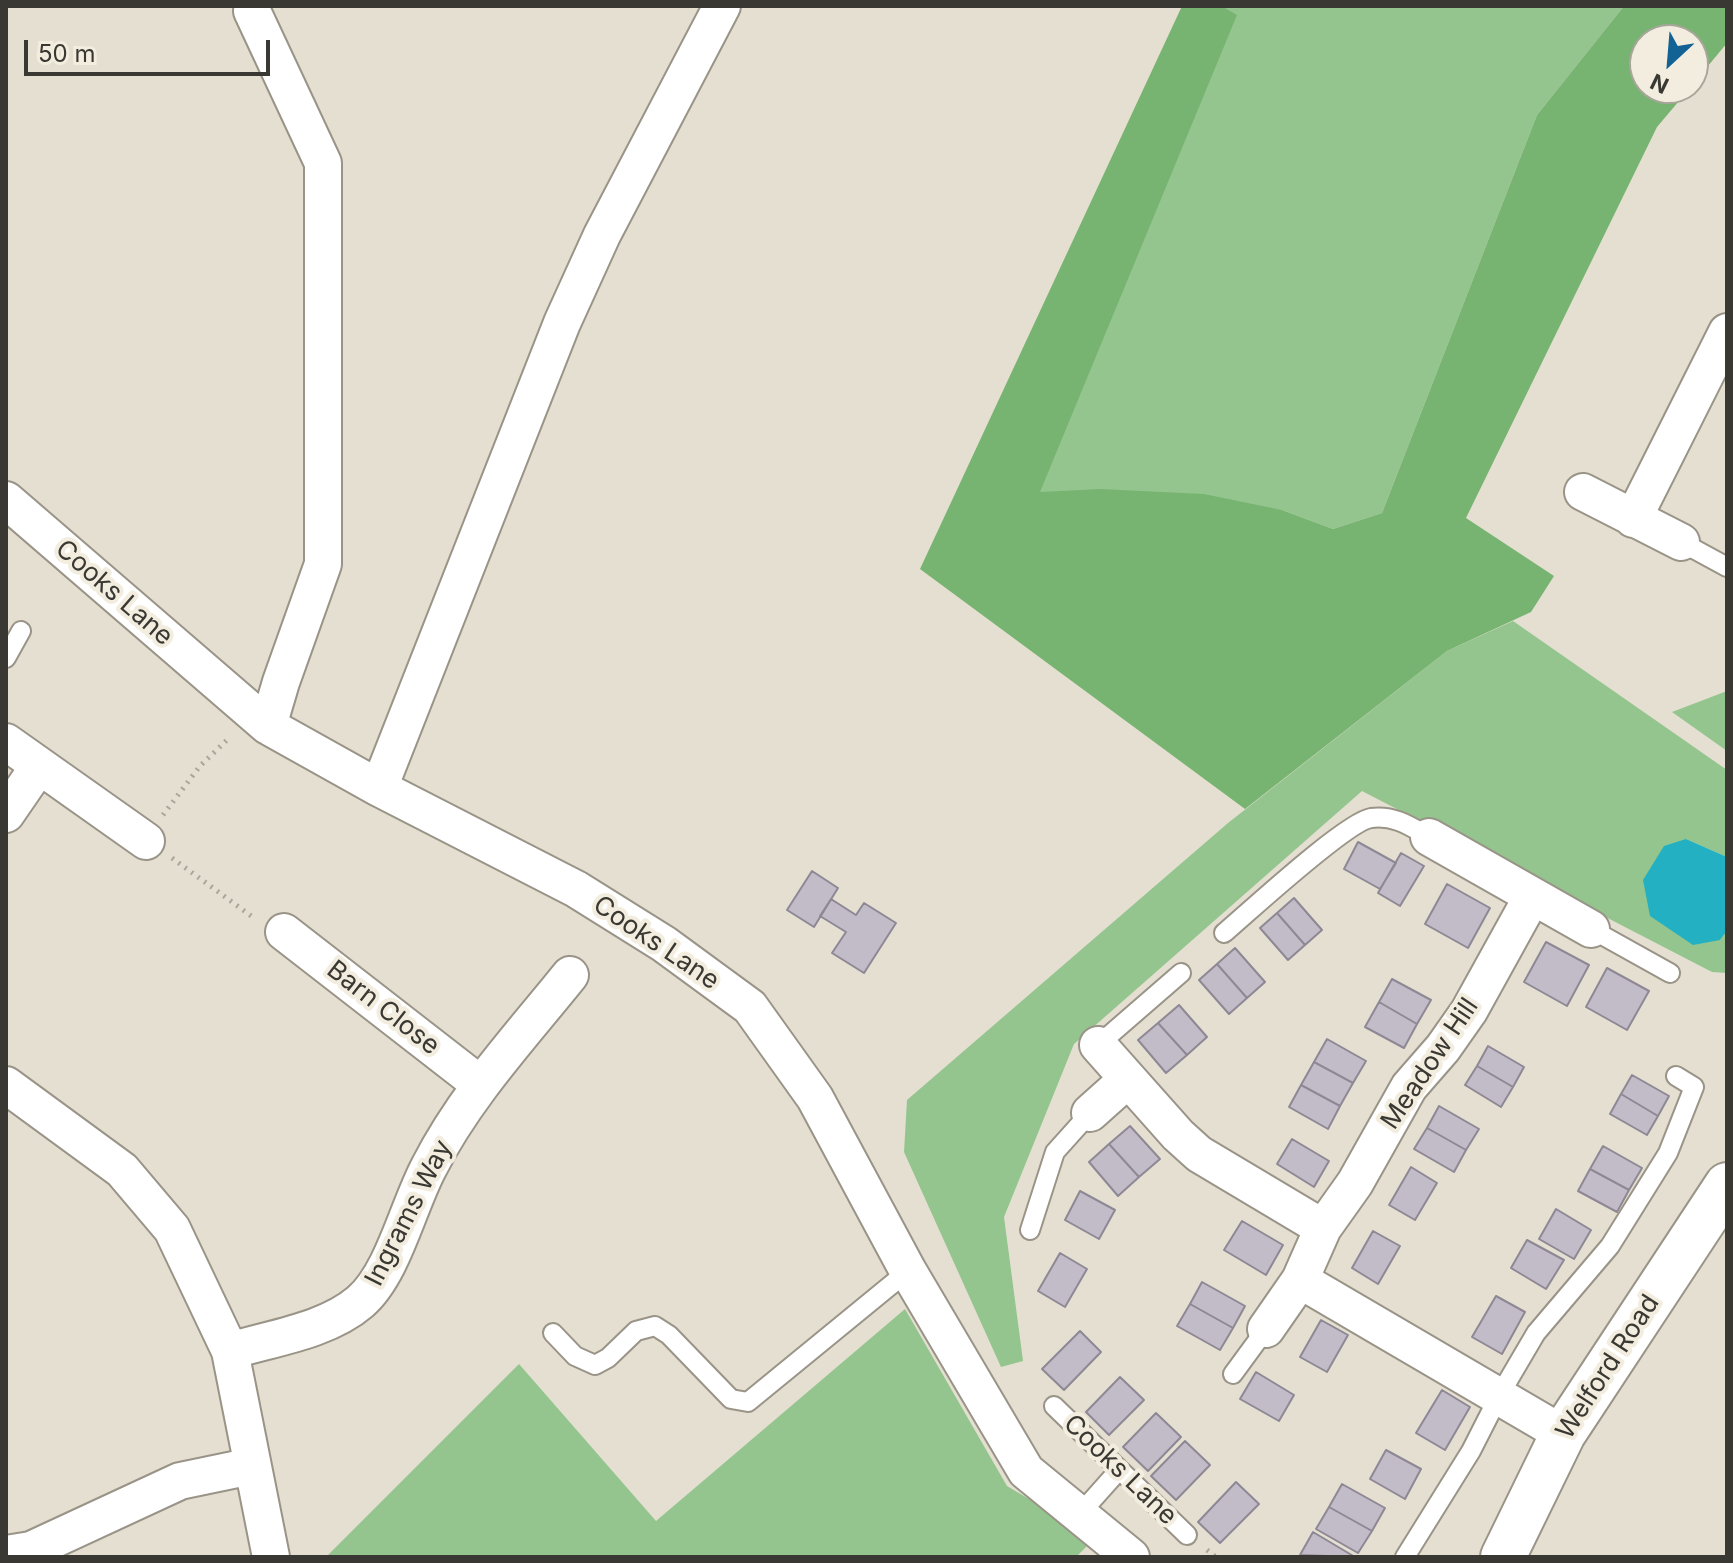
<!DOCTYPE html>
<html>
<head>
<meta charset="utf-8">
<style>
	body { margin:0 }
	#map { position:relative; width:1733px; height:1563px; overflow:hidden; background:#e4dfd1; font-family:Inter,sans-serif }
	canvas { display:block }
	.frame { position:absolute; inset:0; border:8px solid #3a3833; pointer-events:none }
	.north { position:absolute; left:1629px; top:24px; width:80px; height:80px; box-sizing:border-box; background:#f2edde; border:2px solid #a8a59a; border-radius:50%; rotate:206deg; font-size:22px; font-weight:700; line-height:32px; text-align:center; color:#3a3833 }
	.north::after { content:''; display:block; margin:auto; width:28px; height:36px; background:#136295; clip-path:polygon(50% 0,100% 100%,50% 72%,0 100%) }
	.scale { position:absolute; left:24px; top:40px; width:246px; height:36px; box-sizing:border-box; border:4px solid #3a3833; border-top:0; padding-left:10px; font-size:24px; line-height:28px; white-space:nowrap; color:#3a3833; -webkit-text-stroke:6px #f2edde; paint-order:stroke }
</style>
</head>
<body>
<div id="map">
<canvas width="1733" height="1563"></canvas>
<div class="frame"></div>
<div class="north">N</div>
<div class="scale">50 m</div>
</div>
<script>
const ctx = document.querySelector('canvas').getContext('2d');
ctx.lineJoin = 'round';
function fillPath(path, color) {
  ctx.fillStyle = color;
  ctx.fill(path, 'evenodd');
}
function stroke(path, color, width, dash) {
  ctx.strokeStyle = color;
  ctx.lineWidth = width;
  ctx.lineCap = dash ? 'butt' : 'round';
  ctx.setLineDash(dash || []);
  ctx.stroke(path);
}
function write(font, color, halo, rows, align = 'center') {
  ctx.font = font + ' Inter,sans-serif';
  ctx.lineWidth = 8;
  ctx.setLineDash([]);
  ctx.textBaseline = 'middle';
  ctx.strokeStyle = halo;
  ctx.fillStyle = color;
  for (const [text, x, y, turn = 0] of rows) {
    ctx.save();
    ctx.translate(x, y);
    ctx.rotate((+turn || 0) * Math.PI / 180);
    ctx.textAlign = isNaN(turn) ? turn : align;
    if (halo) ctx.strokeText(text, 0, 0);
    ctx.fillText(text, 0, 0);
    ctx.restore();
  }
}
fillPath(new Path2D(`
	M1222,6h402l-87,109 -155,398 -49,16 -51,-19 -243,-18 197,-477z
	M1513,621l214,149v87l-41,-18 34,101 7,-9v42l-15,-1 -350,-181 -288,253 -70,173 19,144 -22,6 -97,-215 3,-52 321,-277 219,-172z
	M1727,691v60l-55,-39z
	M905,1309l102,177 88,52 -19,19h-750l193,-193 137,157z`), '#94c58e');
fillPath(new Path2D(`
	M1182,6h40l15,9 -197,477 60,-3 104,5 78,16 51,19 49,-16 155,-398 87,-109h103v37l-34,41v-44h-48v48h45l-33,39 -191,391 88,58 -23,36 -84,39 -202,158 -325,-240z`), '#78b471');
fillPath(new Path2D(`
	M1686,839l41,18v74l-7,9 -27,5 -43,-29 -7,-36 21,-34z`), '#22b0c2');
const building = new Path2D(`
	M1358,842l38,21 -16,26 -36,-20z
	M1401,853l23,13 -24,40 -22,-13z
	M812,871l26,17 -24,39 -27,-17z
	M1447,884l43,24 -22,40 -43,-24z
	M1294,898l28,32 -17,15 -28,-32z
	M831,899l25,16 8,-12 32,20 -32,50 -32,-20 14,-21 -26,-16z
	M1277,913l28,32 -17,15 -28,-32z
	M1546,942l43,23 -22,41 -43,-24z
	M1235,948l30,34 -18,16 -30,-34z
	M1217,964l30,34 -18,16 -30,-34z
	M1607,968l42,23 -22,39 -41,-23z
	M1392,979l39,21 -14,24 -38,-22z
	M1379,1002l38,22 -13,24 -39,-21z
	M1179,1005l28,32 -20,18 -29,-32z
	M1158,1023l29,32 -21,18 -28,-33z
	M1327,1039l39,22 -13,22 -39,-21z
	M1488,1046l36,21 -11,20 -36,-21z
	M1314,1062l39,21 -13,23 -39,-21z
	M1477,1066l36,21 -12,20 -36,-22z
	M1632,1075l37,21 -11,20 -37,-22z
	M1301,1085l39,21 -12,23 -39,-22z
	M1621,1094l37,22 -11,19 -37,-21z
	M1439,1106l40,23 -13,21 -39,-22z
	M1130,1126l30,33 -21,18 -30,-33z
	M1427,1128l39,22 -12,22 -40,-23z
	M1292,1139l37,22 -15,26 -37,-23z
	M1109,1144l30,33 -21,19 -29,-34z
	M1603,1146l39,22 -13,22 -39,-21z
	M1411,1167l26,16 -22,37 -26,-15z
	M1590,1169l39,21 -12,22 -39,-21z
	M1080,1191l35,19 -16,29 -34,-19z
	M1556,1209l35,21 -17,29 -35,-20z
	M1242,1221l41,24 -17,30 -42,-25z
	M1373,1231l27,15 -22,38 -26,-16z
	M1527,1240l37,20 -18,29 -35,-21z
	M1060,1253l27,16 -22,38 -27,-16z
	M1202,1282l43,24 -12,22 -43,-24z
	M1496,1296l29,16 -23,42 -30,-17z
	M1190,1304l43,24 -13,22 -43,-24z
	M1321,1320l27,15 -21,37 -27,-15z
	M1080,1331l21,21 -37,38 -22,-21z
	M1256,1372l38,23 -15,26 -39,-22z
	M1120,1377l24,23 -35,35 -23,-23z
	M1442,1390l28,17 -25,43 -29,-17z
	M1156,1413l25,24 -33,34 -25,-24z
	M1185,1441l25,24 -34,35 -25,-24z
	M1386,1450l35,19 -16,30 -35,-20z
	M1236,1482l23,22 -39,39 -22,-21z
	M1342,1484l43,24 -13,23 -43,-24z
	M1329,1507l43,24 -14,22 -42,-24z
	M1313,1532l42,25 -55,-2z`);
fillPath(building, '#c2bcc9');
stroke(building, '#8e8895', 2);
const service = new Path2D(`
	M1681,542l46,25
	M6,658l15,-27
	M1591,929l79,44
	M1224,933c26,-22 122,-111 147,-115 23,-3 39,8 58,19
	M1098,1045l83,-72
	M1030,1230l25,-78 35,-39
	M553,1333l22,23 20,9 13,-7 28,-27 19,-5 14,9 62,64 17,3 160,-131
	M1233,1374l33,-45
	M1054,1406l133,129
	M1078,1516l41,-46
	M1405,1557l66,-106 28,-55 37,-63 74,-87 58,-93 26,-66 -18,-11`);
const minor = new Path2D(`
	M252,11l71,152v401l-42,118 -13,44
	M1583,492l98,50
	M6,500l262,226 111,62 197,101 88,55 86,63 65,91 93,173 118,200 105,86
	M1633,519l94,-187
	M6,742l140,99
	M379,788l183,-465 40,-88 120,-229
	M6,814l33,-48
	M1429,837l162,92
	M284,932l197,153
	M1098,1045l80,90 21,19 124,74
	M6,1085l116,85 50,59 58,122 41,206
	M1090,1113l38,-34
	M1300,1280l263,154
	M1266,1329l34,-49 23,-52 32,-45 54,-96 34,-39 26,-37 63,-114
	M230,1351c42,-13 96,-20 130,-49 33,-28 48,-96 69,-135 36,-71 92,-131 141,-192
	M6,1554l25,-4 149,-69 72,-15`);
const primary = new Path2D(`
	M1503,1557l60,-123 164,-249`);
stroke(service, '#999487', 22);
stroke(minor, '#999487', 40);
stroke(primary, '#999487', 48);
stroke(new Path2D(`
	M163,815l37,-49 29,-28
	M172,858l82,60
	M1207,1550l9,7`), '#aaa69b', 5, [2, 6]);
stroke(service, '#fff', 18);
stroke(minor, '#fff', 36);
stroke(primary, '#fff', 44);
write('26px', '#3a3833', '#f2edde', [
	["Cooks Lane",114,593,41],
	["Cooks Lane",656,943,34],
	["Barn Close",383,1008,38],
	["Meadow Hill",1430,1064,-56],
	["Ingrams Way",409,1213,-63],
	["Welford Road",1608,1367,-57],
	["Cooks Lane",1120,1470,44]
]);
</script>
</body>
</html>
